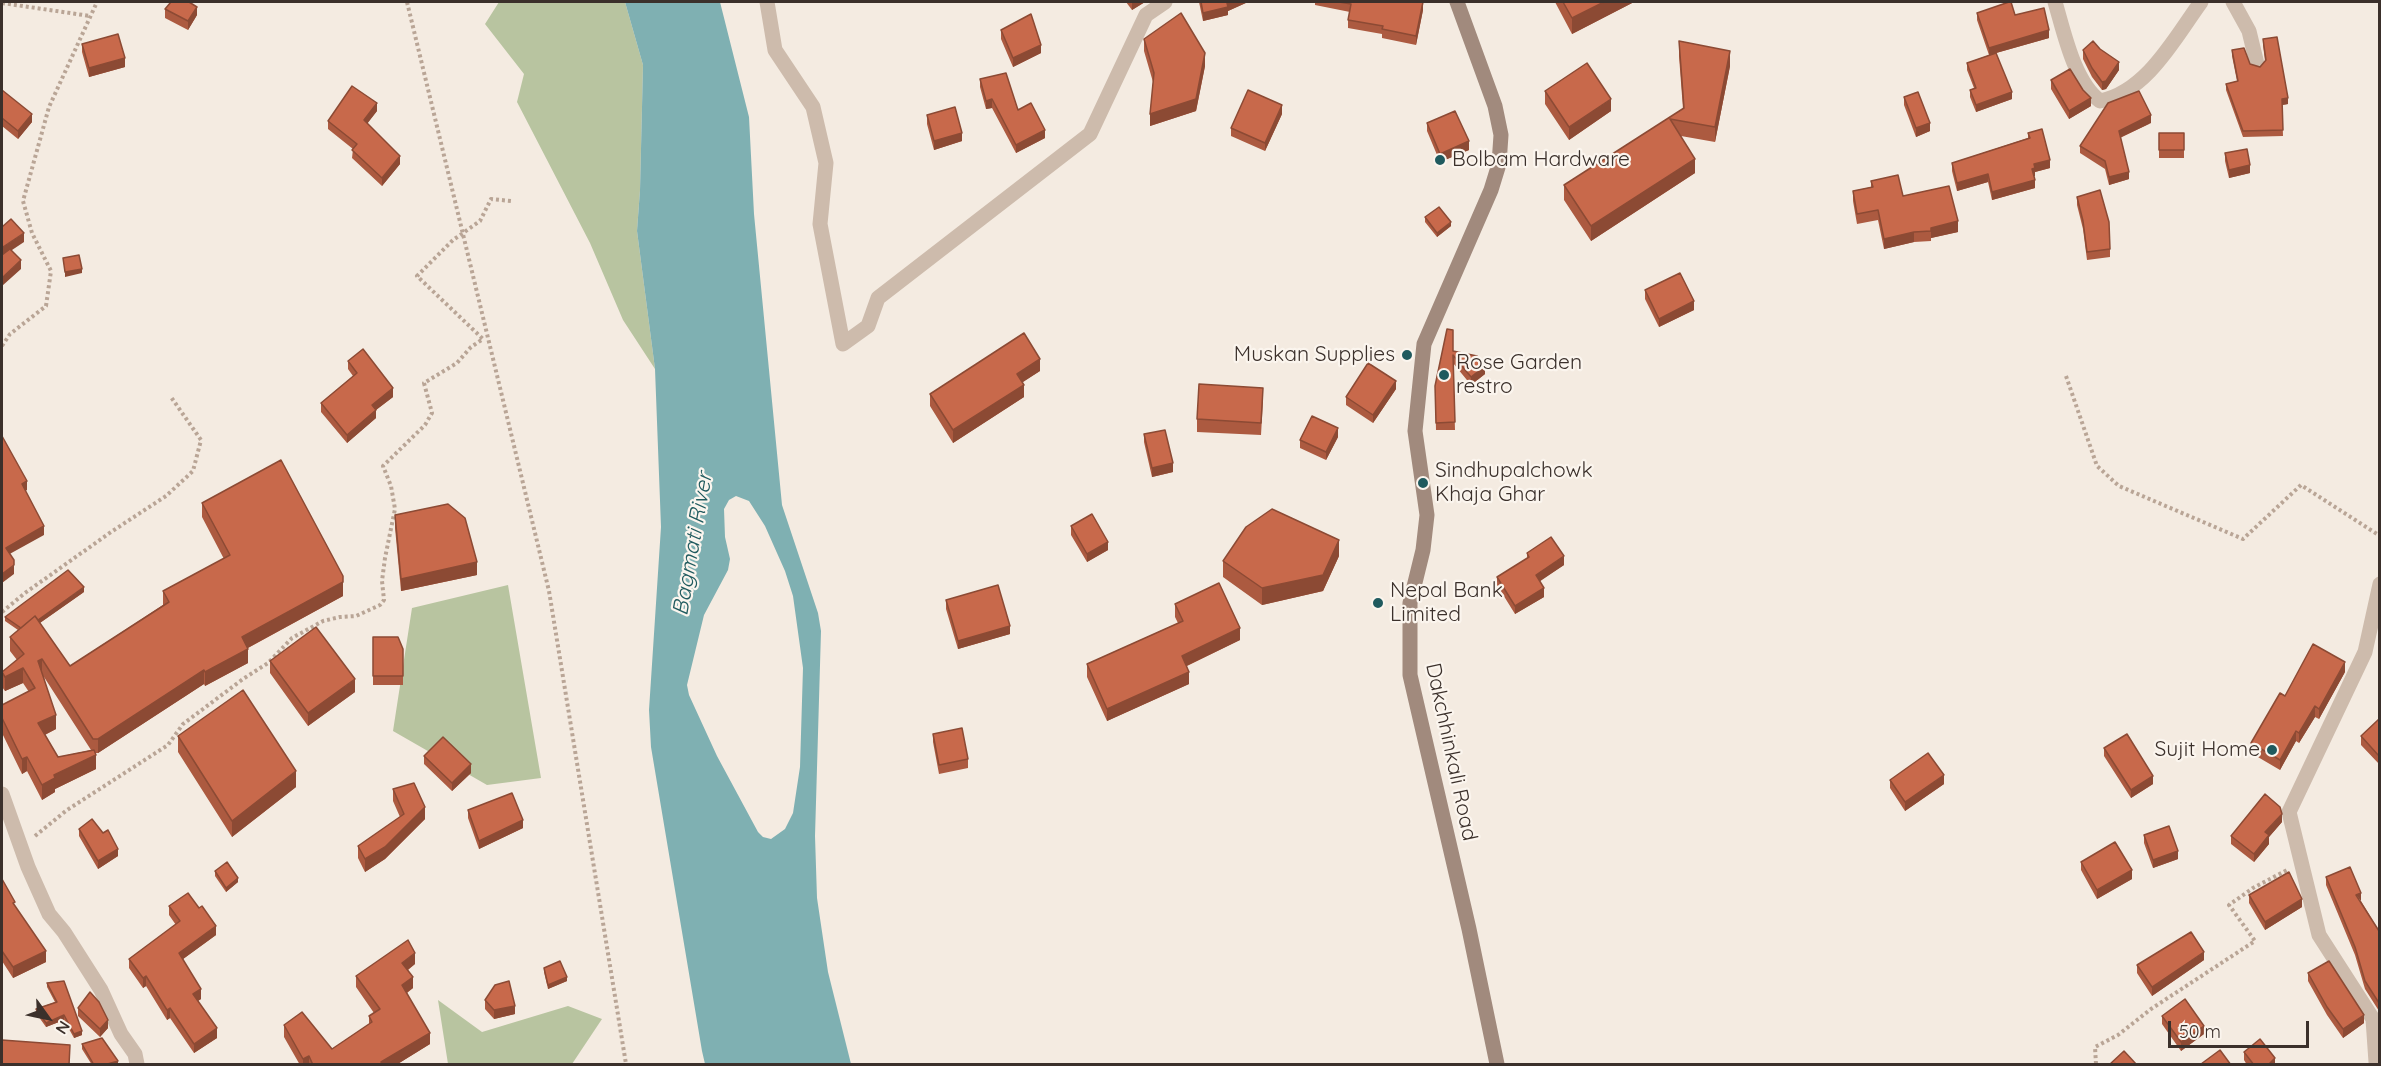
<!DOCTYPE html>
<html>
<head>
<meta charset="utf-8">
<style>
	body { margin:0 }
	#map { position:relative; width:2381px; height:1066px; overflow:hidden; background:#f4ebe1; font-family:Quicksand,sans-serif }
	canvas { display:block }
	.frame { position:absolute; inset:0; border:3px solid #3b302b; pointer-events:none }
	.north { position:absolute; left:18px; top:988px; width:60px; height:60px; -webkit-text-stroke:4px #fbf5ee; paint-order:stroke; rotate:123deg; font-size:16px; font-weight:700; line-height:24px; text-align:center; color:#3b302b }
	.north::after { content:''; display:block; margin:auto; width:21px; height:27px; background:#3b302b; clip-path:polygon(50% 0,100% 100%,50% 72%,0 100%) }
	.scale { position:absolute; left:2168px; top:1021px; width:141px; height:27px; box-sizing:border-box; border:3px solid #3b302b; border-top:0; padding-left:8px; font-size:18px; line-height:21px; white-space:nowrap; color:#3b302b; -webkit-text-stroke:4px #fbf5ee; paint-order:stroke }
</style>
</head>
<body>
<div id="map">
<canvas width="2381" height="1066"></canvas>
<div class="frame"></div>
<div class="north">N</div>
<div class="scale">50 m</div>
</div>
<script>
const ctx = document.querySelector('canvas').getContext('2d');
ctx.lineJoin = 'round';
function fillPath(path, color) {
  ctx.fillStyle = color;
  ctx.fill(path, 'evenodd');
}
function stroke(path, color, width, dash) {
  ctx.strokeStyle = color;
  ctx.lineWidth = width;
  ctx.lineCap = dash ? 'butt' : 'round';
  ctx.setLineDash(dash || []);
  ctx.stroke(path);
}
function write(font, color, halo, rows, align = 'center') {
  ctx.font = font + ' Quicksand,sans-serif';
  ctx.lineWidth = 4.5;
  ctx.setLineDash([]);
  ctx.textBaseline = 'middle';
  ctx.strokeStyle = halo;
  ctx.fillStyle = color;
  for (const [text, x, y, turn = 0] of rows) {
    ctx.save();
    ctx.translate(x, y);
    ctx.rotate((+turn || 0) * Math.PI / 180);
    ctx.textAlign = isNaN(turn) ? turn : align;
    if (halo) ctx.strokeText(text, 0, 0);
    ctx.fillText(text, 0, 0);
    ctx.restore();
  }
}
fillPath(new Path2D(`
	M499,2h126l18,63 -3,125 -3,41 18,138 -32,-49 -33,-77 -73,-141 7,-28 -39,-50z
	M508,585l33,193 -54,7 -94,-54 19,-123z
	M438,1000l44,32 86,-26 34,13 -30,45h-124z`), '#b8c4a0');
fillPath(new Path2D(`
	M625,2h95l29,115 5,97 28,291 36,108 3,18 -6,205 2,62 11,74 23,92h-146l-3,-13 -51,-304 -2,-37 12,-183 -6,-158 -18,-138 3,-41 3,-125zM736,496l13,5 16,25 20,45 8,25 10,72 -3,99 -7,46 -8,16 -14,10 -8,-2 -5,-5 -41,-76 -28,-61 -2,-10 17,-70 24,-45 2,-11 -5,-22 -1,-28 5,-9z`), '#7fb0b2');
stroke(new Path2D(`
	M407,2l142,589 77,473
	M2,3l88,13
	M2,346l8,-12 36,-28 5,-35 -19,-38 -9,-32 26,-94 48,-105
	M2066,376l31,90 22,20 124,53 58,-54 79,51
	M2,612l23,-19 86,-61 55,-36 27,-25 8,-31 -30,-43
	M35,836l32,-26 101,-65 15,-21 60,-45 25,-16 24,-25 31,-17 17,-4 16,-1 24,-11 4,-5 -2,-19 3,-23 10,-49 -4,-23 -8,-20 42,-41 7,-12 -8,-30 33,-20 14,-16 12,-8 -66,-63 36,-36 27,-19 11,-22 20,2
	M2096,1064l-1,-17 23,-12 33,-26 104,-68 -26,-36 24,-17 34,-18`), '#b9a596', 4, [3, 3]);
stroke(new Path2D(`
	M767,2l8,48 38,57 13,56 -6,61 23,120 25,-18 10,-28 212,-164 56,-119 19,-13
	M2055,2c9,30 19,80 45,99 47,-9 76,-65 101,-99
	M2233,2l16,29 8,33
	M2,794l26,73 21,47 15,18 37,58 20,44 14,20 2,10
	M2378,1064l-2,-2 -3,-43 -54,-84 -30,-123 76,-160 15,-68`), '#cdbbac', 15);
stroke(new Path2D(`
	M1457,2l38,104 6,29 -2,29 -8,26 -67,154 -9,87 12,84 -4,35 -13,53v72l59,254 28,135`), '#a18a7d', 15);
fillPath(new Path2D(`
	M1126,2h19l-13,8z
	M1199,2h49l-20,9v4l-25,6z
	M1315,2h108v8l-7,35 -34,-7v-4l-34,-6v-8l2,-8 -35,-7z
	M1555,2h79l-62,32z
	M165,9l32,6 -9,15 -23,-12z
	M1977,13l38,2 34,23 -53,15 16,46 -36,13 -6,-15v-7l4,-2 -7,-18v-7l22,-8 -12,-35z
	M1001,30l40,23 -28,14 -12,-28z
	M1144,39l61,27 -9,45 -46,15 3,-44 -9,-31z
	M2263,39l25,65 -6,1 1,31 -40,1 -17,-47v-6l11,-3 -5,-25v-6l18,14 10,3 5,-6 -2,-16z
	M1679,41l51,25 -15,76 -34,-6 14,37 -104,68 -27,-41v-15l119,-76 -4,-53z
	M82,44l43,23 -36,10 -7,-25z
	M2083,50l36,20 -13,19 -4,1 -10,-13 -9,-18z
	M980,79l65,59 -29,15 -24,-45 -6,1 -6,-22z
	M2051,80l40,26 -22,13 -18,-30z
	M2,90l30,32 -14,17 -16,-13z
	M1545,91l66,20 -42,29 -24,-36z
	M1904,97l26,34 -14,6 -12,-32z
	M377,111l-10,12 33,41 -18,22 -30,-28 1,-9 -25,-20v-8z
	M1282,114l-17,37 -34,-15v-8z
	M927,115l35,26 -28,9 -7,-26z
	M1427,123l42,27 -29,12 -13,-31z
	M2151,123l-31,15 9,41 -20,6 -4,-16 -25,-16v-7z
	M2028,133l22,35 -15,4 -1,4 1,12 -43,12 -4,-18 -31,9 -5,-20v-8l76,-25z
	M2159,133h25v25h-25z
	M2225,153l25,20 -21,5 -4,-17z
	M1871,181l32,15 55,36 -27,6v3l-17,1 -30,7 -6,-29 -21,4 -4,-23v-10l18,-4z
	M2077,197l33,52v8l-23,3 -4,-31 -6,-24z
	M1425,217l26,9 -14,11 -12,-15z
	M1645,290l49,20 -35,17 -14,-28z
	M1453,351l32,23 -14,11 -18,-22 2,67h-19l-1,-44z
	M348,361l45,36 -17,13v8l-29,25 -26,-31v-9l32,-27 -5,-7z
	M1040,371l-18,11 2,15 -71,46 -23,-37v-12z
	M1396,389l-23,34 -27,-18v-8z
	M1263,400l-2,35 -64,-3v-13z
	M1144,434l29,38 -21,5 -8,-35z
	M1338,437l-12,23 -26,-12v-8z
	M202,503l141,93 -95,52v15l-43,23 -1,-2 -106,69h-3l1,16 -41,20v3l-13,8 -15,-29 -5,3 -20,-41v-28l27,-13 -6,-9 -18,8 -3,-4v-15l15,-12 -7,-9v-14l8,-7 -13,-9v-4l79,-25 -44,31 30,43 93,-61v-14l61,-32 -22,-42zM44,677l47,73 -33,7 -13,-22 11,-6z
	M395,515l82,60 -76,16 -6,-63z
	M1071,526l37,24 -21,12 -16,-27z
	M1527,553l37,12 -25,16 5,16 -29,17 -18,-29v-8l30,-18z
	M1339,556l-16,35 -61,14 -39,-28v-16z
	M946,600l64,34 -52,15 -12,-40z
	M1175,604l65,36 -53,26 2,18 -82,37 -20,-44v-13l91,-41 -3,-6z
	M373,637l30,12v36h-30z
	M270,661l85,31 -47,34 -38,-53z
	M2345,672l-26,47 -4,-2 -16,26 -3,-2 -16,29 -29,-17v-10l34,-47z
	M2379,719v45l-18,-19v-9z
	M933,734l35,25v9l-29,6 -6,-32z
	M178,736l118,51 -64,50 -54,-85z
	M2104,748l49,36 -22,14 -27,-42z
	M424,756l47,17 -19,18 -28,-27z
	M1890,780l54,4 -39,27 -15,-23z
	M393,789l32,30 -40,40 -20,13 -7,-14v-12l42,-29 -7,-16z
	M468,810l55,18 -44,21 -11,-31z
	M2282,822l-13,15v7l-15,18 -23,-18v-8z
	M79,829l39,27 -20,13 -19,-33z
	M2144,835l34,24 -25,9 -9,-25z
	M2081,862l51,17 -35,20 -16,-29z
	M215,871l23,11 -12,10 -11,-16z
	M2326,877l35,24 18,30v80l-14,-22 -10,-34 -29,-70z
	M2,879l13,28 31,55 -33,16 -11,-17z
	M2249,895l53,12 -37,23 -16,-27z
	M169,906l47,29 -33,24 18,40 -3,2 19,37 -23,15 -24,-35 -3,2 -21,-34 -3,2 -14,-20v-9l47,-34 -7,-10z
	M2204,960l-52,36 -15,-23v-8z
	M415,964l-7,6 5,18 -6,5 23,51 -34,21h-96l-16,-28v-12l48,24 37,-25v-8l5,-3 -18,-26v-11z
	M544,968l23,13 -19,8 -4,-17z
	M2308,973l56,50 -21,15 -16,-23 -19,-34z
	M47,983l35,52 -8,3 -10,-18 -18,7 -10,-14v-4l19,-7 -8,-15z
	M485,1000l30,14 -21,5 -9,-10z
	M78,1008l30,20 -8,9 -22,-21z
	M2162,1016l42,18 -23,17 -19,-27z
	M82,1044l36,21h-26l-10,-16z
	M2244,1052l31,13h-28l-3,-5z`), '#ac5a40');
fillPath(new Path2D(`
	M1132,2h13l-13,8z
	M1231,2h17l-20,9v4l-25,6v-8z
	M1423,2v8l-7,35v-9z
	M1604,2h30l-62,32v-16z
	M197,7v8l-9,15v-9z
	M2049,30v8l-60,17v-7z
	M1041,45v8l-28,14v-9z
	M1730,51v15l-15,76v-15z
	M1205,53v13l-9,45 -46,15v-12z
	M125,58v9l-36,10v-9z
	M2119,62v8l-13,19 -4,1v-8z
	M2012,92v7l-36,13v-7z
	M2091,98v8l-22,13v-8z
	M2288,98v6l-6,1v-6z
	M992,99v9l-6,1v-8z
	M1611,99v12l-42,29v-13z
	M377,103v8l-13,17v-8z
	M1282,105v9l-17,37v-8z
	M32,114v8l-14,17v-8z
	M2151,115v8l-32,15v-7z
	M1930,123v8l-14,6v-9z
	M1045,130v8l-29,15v-8z
	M962,133v8l-28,9v-9z
	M1469,141v9l-29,12v-8z
	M400,156v8l-18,22v-8z
	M1695,159v14l-104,68v-15z
	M2050,160v8l-15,4v4l-3,1v-8l2,-5z
	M2250,165v8l-21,5v-8z
	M2129,172v7l-20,6v-8z
	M1988,174v8l-31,9v-8z
	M2035,180v8l-43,12v-8z
	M1958,221v11l-27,6v-10z
	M1451,222v4l-14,11v-4z
	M1914,232v10l-30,7v-10z
	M24,233v9l-21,14v-9z
	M21,260v9l-19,17v-8z
	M82,269v4l-17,4v-5z
	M1694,301v9l-35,17v-8z
	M1040,359v12l-23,15v-12z
	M1485,366v8l-14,11v-8z
	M1396,381v8l-23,34v-8z
	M1024,385v12l-71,46v-13z
	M393,388v9l-21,16v-8z
	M376,410v8l-29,25v-8z
	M1338,428v9l-12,23v-8z
	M1173,463v9l-21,5v-9z
	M27,481v9l-5,3v-9z
	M44,526v9l-38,21v-8z
	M1339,540v16l-16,35 -61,14v-17z
	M1108,542v8l-21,12v-8z
	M1564,556v9l-28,19v-9z
	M477,562v13l-76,16v-12z
	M14,565v9l-12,9v-9z
	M343,582v14l-101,55v-14z
	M84,587v5l-60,42v-4z
	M1544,588v9l-29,17v-8z
	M1010,626v8l-52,15v-8z
	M1240,628v12l-58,28v-12z
	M248,649v14l-43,23v-14z
	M42,659v15l-4,-13z
	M2345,662v10l-26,47v-10z
	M23,668v15l-18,8v-14z
	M204,670v14l-106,69v-14z
	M1189,672v12l-82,37v-12z
	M355,679v13l-47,34v-13z
	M2315,706v11l-16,26v-10z
	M56,715v14l-18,9v-15z
	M2296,731v10l-16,29v-10z
	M96,755v14l-41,20v3l-13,8v-15l12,-10z
	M27,757v14l-5,3v-15z
	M471,764v9l-19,18v-8z
	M296,771v16l-64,50v-16z
	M1944,775v9l-39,27v-9z
	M2153,776v8l-22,14v-8z
	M425,807v12l-40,40 -20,13v-13z
	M2282,814v8l-13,15v7l-15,18v-8l11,-22z
	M523,820v8l-44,21v-8z
	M118,849v7l-20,13v-8z
	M2178,851v8l-25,9v-8z
	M2132,870v9l-35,20v-9z
	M238,878v4l-12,10v-4z
	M2361,893v8l-5,-6z
	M2302,899v8l-37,23v-8z
	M216,926v9l-37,27v-9z
	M46,951v11l-33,16v-11z
	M2204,952v8l-52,36v-9z
	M415,953v11l-13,10v-11z
	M146,976v10l-3,2v-10z
	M413,977v11l-11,8v-11z
	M567,977v4l-19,8v-4z
	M201,989v10l-8,5v-10z
	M515,1006v8l-21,5v-9z
	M170,1008v10l-3,2v-10z
	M64,1015v5l-18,7v-4z
	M2364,1015v8l-21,15v-9z
	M108,1020v8l-8,9v-8z
	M2204,1026v8l-23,17v-9z
	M217,1028v10l-23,15v-9z
	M82,1031v4l-8,3v-4z
	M430,1033v11l-34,21h-15v-3z
	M309,1056v9h-6v-6z
	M2275,1058v7h-7z
	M118,1061v4h-14z`), '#8c4a34');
const building = new Path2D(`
	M171,2h18l8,5 -9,14 -23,-12z
	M1201,2h30l-4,1 1,4 -25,6z
	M1339,2h84l-7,34 -34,-7 1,-3 -35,-6 3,-16z
	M1563,2h41l-32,16z
	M2009,2h2l4,13 29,-7 5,22 -60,18 -12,-35z
	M1181,13l24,40 -9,46 -46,15 4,-41 -10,-34z
	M1031,14l10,31 -28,13 -12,-28z
	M118,34l7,24 -36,10 -7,-24z
	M2277,37l11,61 -6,1 1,31 -40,1 -17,-47 12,-3 -6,-31 12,-2 6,16 10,3 6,-7 -3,-21z
	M1679,41l51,10 -15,76 -45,-8 25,40 -104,67 -27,-41 120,-77z
	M2093,41l7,8 19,13 -13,19 -4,1 -10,-14 -9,-18z
	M1996,53l16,39 -36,13 -6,-15 6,-2 -9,-25z
	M1587,63l24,36 -42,28 -24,-36z
	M2070,69l13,21 8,8 -22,13 -18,-31z
	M1006,73l12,37 13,-7 14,27 -29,15 -24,-46 -6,2 -6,-22z
	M352,86l25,17 -13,17 36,36 -18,22 -30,-28 5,-6 -29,-23z
	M2,90l30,24 -14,17 -16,-13z
	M1248,90l34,15 -17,38 -34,-15z
	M2139,91l12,24 -32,16 10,41 -20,5 -4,-16 -25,-15 28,-43z
	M1918,92l12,31 -14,5 -12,-31z
	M955,107l7,26 -28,8 -7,-26z
	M1455,111l14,30 -29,13 -13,-31z
	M2042,129l8,31 -16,4 1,4 -3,1 3,11 -43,12 -4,-18 -31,9 -5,-20 78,-25 -2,-5z
	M2159,133h25v17h-25z
	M2247,149l3,16 -21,5 -4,-17z
	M1898,175l5,21 46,-10 9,35 -27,7v3l-17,1 -30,7 -6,-29 -21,4 -4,-23 20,-4 -2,-6z
	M2100,190l9,32 1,27 -23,3 -4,-31 -6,-24z
	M1439,207l12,15 -14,11 -12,-16z
	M11,219l13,14 -21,14 -1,-2v-18z
	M10,249l11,11 -19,18v-23z
	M79,255l3,14 -17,3 -2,-14z
	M1680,273l14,28 -35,18 -14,-29z
	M1447,329l6,1v21l24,5 8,10 -14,11 -18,-22 2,67 -19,1 -1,-37z
	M1024,333l16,26 -23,15 7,11 -71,45 -23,-36z
	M363,349l30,39 -21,17 4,5 -29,25 -26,-32 36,-30 -9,-12z
	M1368,363l28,18 -23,34 -27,-18z
	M1199,384l64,4 -2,35 -64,-4z
	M1312,416l26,12 -12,24 -26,-12z
	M1165,430l8,33 -21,5 -8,-34z
	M2,436l25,45 -5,3 22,42 -38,22 8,12v5l-12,9z
	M281,460l62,116v6l-101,55 6,12 -43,23 -1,-2 -106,69h-5l-51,-80 -4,2 18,54 -18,8 20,34 36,-7 2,5 -42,20 1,3 -13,7 -15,-28 -5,2 -20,-41v-13l33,-17 -12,-20 -18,9 -3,-5 22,-18 -14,-17 25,-21 35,50 99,-64 -6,-11 67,-36 -28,-52z
	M448,504l17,14 12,44 -76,17 -6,-64z
	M1272,509l67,31 -16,35 -61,13 -39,-27 23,-34z
	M1092,514l16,28 -21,12 -16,-28z
	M1551,537l13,19 -28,19 8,13 -29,18 -18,-29 32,-20 -2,-4z
	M68,570l16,17 -46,33 -3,-4 -14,12 -16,-11z
	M1219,583l21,45 -58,28 7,16 -82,37 -20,-45 96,-43 -8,-17z
	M998,585l12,41 -52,15 -12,-41z
	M316,627l39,52 -47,34 -38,-52z
	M373,637h25l5,12v27h-30z
	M2313,644l32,18 -26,47 -4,-3 -16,27 -3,-2 -16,29 -29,-17 29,-50 5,3z
	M243,690l53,81 -64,50 -54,-85z
	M2379,719v37l-18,-20z
	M962,728l6,31 -29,6 -6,-31z
	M2127,734l26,42 -22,14 -27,-42z
	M443,737l28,27 -19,19 -28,-27z
	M1928,753l16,22 -39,27 -15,-22z
	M414,783l11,24 -40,40 -20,12 -7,-13 46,-32 -11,-25z
	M512,793l11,27 -44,21 -11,-31z
	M2265,794l15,13 2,7 -17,18 4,3 -15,19 -23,-18z
	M92,819l11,14 5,-3 10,19 -20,12 -19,-32z
	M2169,826l9,25 -25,9 -9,-25z
	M2115,842l17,28 -35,20 -16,-28z
	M227,862l11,16 -12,10 -11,-17z
	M2350,867l11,26 -5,2 23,36v72l-14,-22 -10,-34 -29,-70z
	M2289,872l13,27 -37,23 -16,-27z
	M2,879l13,23 -2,1 33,48 -33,16 -11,-16z
	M188,893l11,15 3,-2 14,20 -37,27 22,36 -8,5 24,34 -23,16 -24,-36 -3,2 -21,-34 -3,2 -14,-19 51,-38 -11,-15z
	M2191,932l13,20 -52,35 -15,-22z
	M408,940l7,13 -13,10 11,14 -11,8 28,48 -49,29 2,3h-70l-4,-9 -6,3 -19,-34 18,-13 30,37 40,-27 -3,-6 11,-7 -24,-33z
	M560,961l7,16 -19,8 -4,-17z
	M2329,961l35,54 -21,14 -16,-22 -19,-34z
	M64,981l18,50 -8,3 -10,-19 -18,8 -10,-14 21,-7 -10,-19z
	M509,981l6,25 -21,4 -9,-10 10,-15z
	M90,992l9,10 9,18 -8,9 -22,-21z
	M2185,999l19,27 -23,16 -19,-26z
	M102,1038l16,23 -14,4h-10l-12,-21z
	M2260,1039l15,19 -7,7h-14l-10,-13z
	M2,1040l68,5 -1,20h-67z
	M2220,1050l11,15h-30v-1z
	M2124,1051l13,14h-28z`);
fillPath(building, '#c8694b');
stroke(building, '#8c4a34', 1.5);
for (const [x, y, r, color] of [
	[1440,160,6,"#1f5a5e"],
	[1407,355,6,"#1f5a5e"],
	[1444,375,6,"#1f5a5e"],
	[1423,483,6,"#1f5a5e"],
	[1378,603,6,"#1f5a5e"],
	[2272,750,6,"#1f5a5e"]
]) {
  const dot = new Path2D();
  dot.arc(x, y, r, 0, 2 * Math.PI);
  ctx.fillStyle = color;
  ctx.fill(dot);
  stroke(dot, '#fbf5ee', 2);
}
write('21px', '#3b302b', '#fbf5ee', [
	["Bolbam Hardware",1452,160],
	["Muskan Supplies",1395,355,"right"],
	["Rose Garden",1456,363],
	["restro",1456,387],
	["Sindhupalchowk",1435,471],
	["Khaja Ghar",1435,495],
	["Nepal Bank",1390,591],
	["Limited",1390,615],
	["Sujit Home",2260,750,"right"]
], 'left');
write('21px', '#3b302b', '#fbf5ee', [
	["Dakchhinkali Road",1451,752,78]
]);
write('italic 22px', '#1f5a5e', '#fbf5ee', [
	["Bagmati River",693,544,-80]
]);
</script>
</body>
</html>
